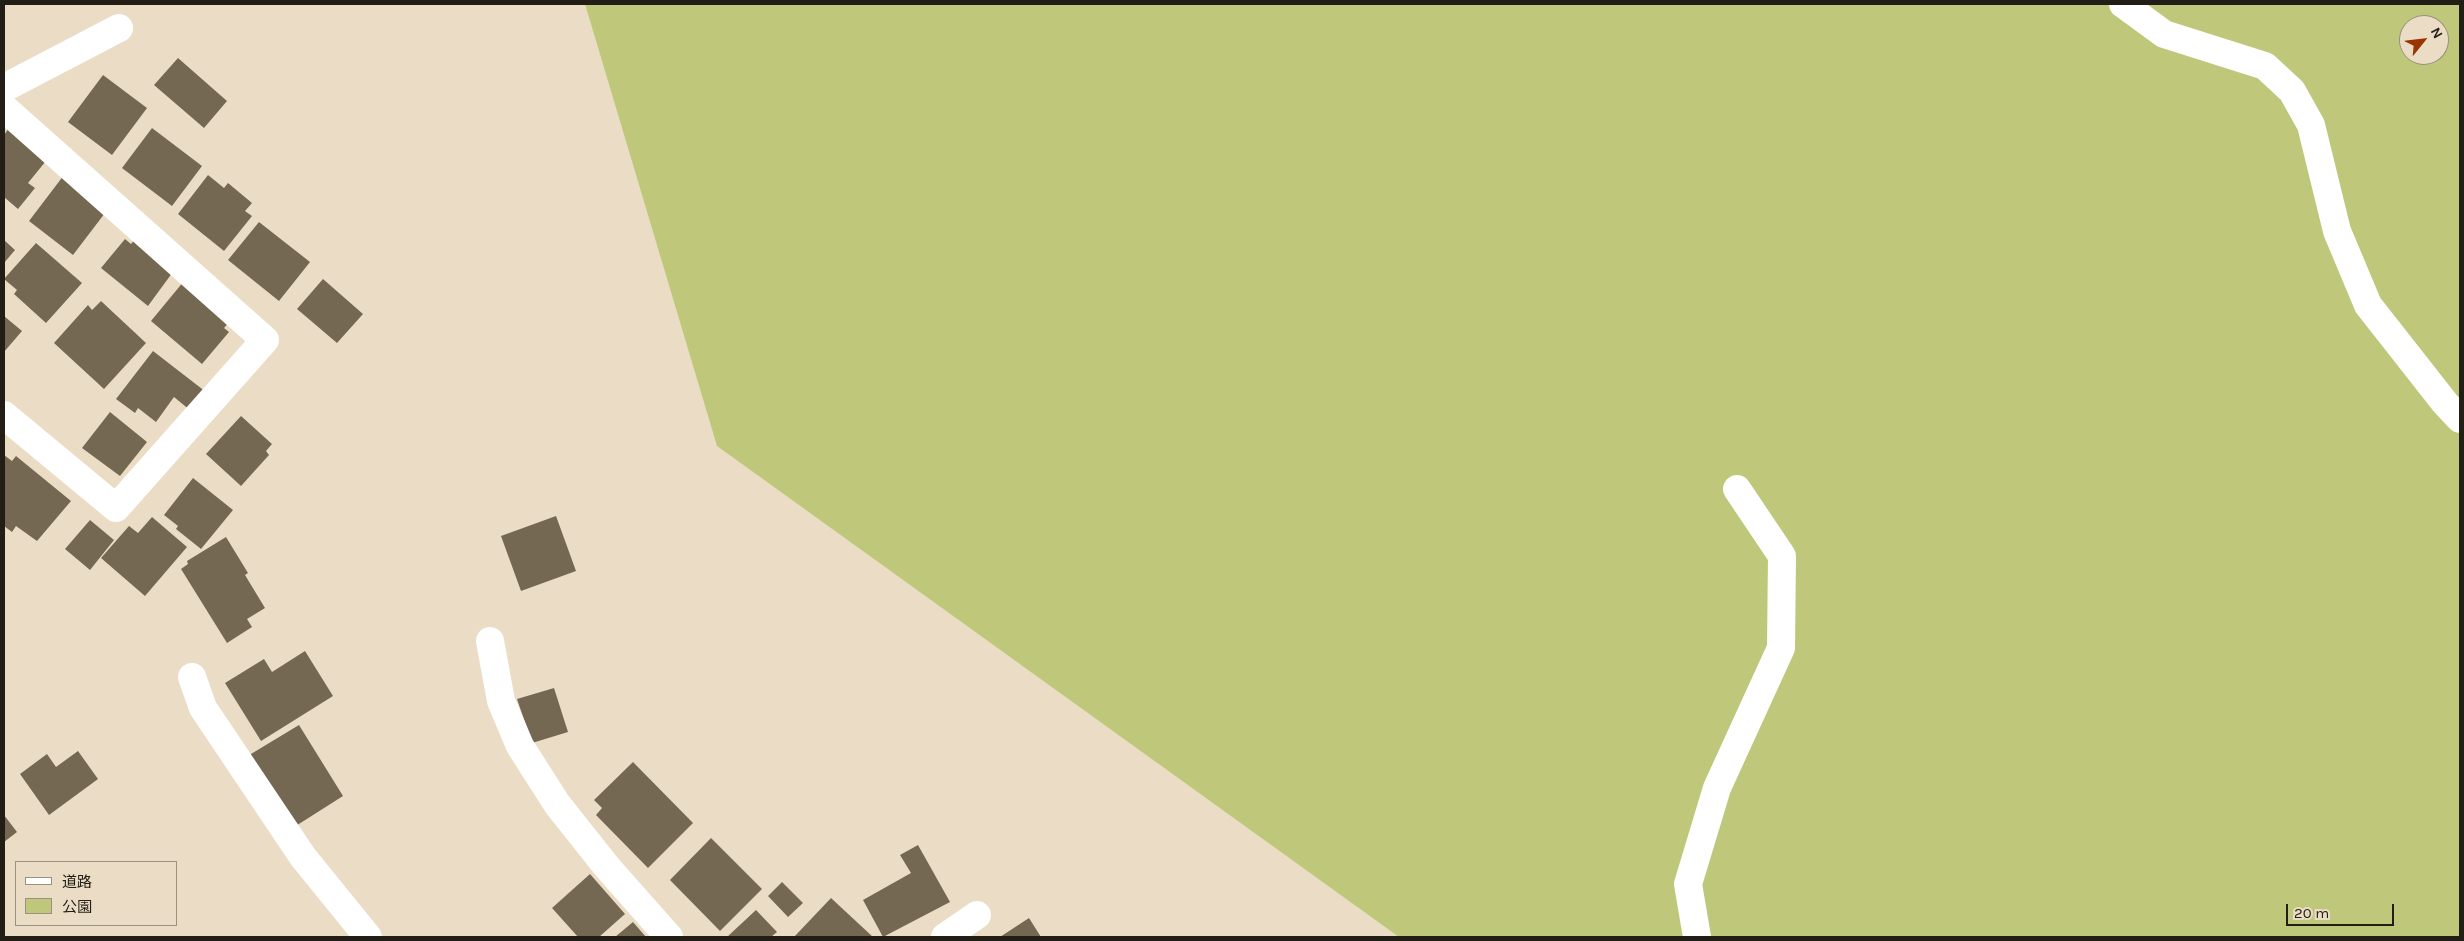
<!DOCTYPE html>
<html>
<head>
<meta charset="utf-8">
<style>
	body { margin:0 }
	#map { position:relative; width:2464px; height:941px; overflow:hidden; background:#ebddc5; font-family:Karla,"Noto Sans JP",sans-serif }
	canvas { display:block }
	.frame { position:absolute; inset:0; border:5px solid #221e15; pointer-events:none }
	.legend { position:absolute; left:15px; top:861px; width:162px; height:65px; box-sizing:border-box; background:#ebddc5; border:1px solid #9b917f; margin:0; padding:6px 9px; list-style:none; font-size:15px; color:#221e15 }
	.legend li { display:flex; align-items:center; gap:10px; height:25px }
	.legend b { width:25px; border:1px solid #9b917f }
	.north { position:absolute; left:2399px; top:15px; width:50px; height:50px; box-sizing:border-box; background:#ebddc5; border:1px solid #9b917f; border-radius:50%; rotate:61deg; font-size:14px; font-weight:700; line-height:20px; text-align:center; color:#221e15 }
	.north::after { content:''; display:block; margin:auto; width:18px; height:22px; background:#993501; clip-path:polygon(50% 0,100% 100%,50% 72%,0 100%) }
	.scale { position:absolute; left:2286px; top:904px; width:108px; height:22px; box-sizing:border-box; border:2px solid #221e15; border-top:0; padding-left:6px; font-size:15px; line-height:18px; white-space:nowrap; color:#221e15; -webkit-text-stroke:4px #ebddc5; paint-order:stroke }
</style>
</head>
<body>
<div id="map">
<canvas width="2464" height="941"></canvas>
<div class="frame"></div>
<ul class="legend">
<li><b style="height:6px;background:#fff"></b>道路</li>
<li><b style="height:14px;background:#bfc87a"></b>公園</li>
</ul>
<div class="north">N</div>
<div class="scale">20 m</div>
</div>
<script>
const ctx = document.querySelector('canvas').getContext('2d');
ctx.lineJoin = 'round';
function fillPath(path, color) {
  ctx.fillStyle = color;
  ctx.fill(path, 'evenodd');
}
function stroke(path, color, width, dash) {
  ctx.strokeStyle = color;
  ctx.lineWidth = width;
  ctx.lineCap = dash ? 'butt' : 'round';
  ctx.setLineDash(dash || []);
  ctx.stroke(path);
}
fillPath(new Path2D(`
	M585,4h1875v933h-1061l-682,-491zM2409,25h30v30h-30z`), '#bfc87a');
fillPath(new Path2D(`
	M178,58l49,43 -23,27 -50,-43z
	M103,75l44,33 -35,47 -44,-33z
	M11,125l39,31 -22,27 7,5 -17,21 -14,-12v-62z
	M152,128l50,38 -30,40 -50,-38z
	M64,175l41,38 -32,42 -44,-34z
	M208,175l16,13 4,-5 24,20 -7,8 7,5 -28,35 -46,-37z
	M259,222l51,40 -31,39 -51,-41z
	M140,233l38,32 -30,41 -47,-38 24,-29 6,5z
	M4,240l11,10 -11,13z
	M36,243l46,40 -36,40 -32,-29 3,-4 -13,-11z
	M323,279l40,35 -26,29 -40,-34z
	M184,281l47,39 -7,8 5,4 -27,32 -51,-43z
	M101,301l45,42 -42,46 -50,-46 34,-38 4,5z
	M4,316l18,15 -18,21z
	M153,351l53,41 -15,19 -17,-14 -18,25 -18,-14 -3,5 -19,-14z
	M110,412l37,30 -27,34 -38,-28z
	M241,416l31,28 -6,7 3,4 -28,31 -35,-32z
	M4,455l8,6 4,-5 55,45 -34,40 -21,-15 -4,6 -8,-6z
	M193,478l40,32 -32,39 -25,-20 2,-3 -14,-11z
	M556,516l20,55 -55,20 -20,-55z
	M152,517l35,30 -42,49 -44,-38 28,-32 9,7z
	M90,520l24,20 -24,30 -25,-21z
	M226,537l22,36 -3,2 20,33 -18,11 5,8 -25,16 -46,-74 7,-5 -1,-3z
	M305,651l28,45 -72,45 -36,-58 39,-24 8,13z
	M554,688l14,44 -36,11 -15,-44z
	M299,725l44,71 -52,33 -45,-72z
	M78,751l20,28 -49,36 -29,-41 27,-20 9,13z
	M633,762l60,61 -45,45 -52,-53 6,-7 -8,-8z
	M4,815l13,17 -13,10z
	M711,838l51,51 -42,42 -50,-51z
	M918,845l32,57 -67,35 -20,-37 48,-27 -11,-18z
	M590,874l35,40 -26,23h-21l-26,-29z
	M782,882l21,21 -15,14 -20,-21z
	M831,898l42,39h-79z
	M756,910l21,22 -6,5h-44z
	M1029,918l12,19h-41z
	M633,922l13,15h-31z`), '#746852');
stroke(new Path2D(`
	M2123,4l41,30 101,32 27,25 19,34 26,106 31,74 77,98 15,16
	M4,88l115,-60
	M4,108l261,232 -149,168 -112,-93
	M490,641l11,60 19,45 37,58 50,63 62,70
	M192,677l11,31 100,149 65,80
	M945,937l32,-22
	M1697,937l-9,-53 29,-96 64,-140 1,-92 -45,-67`), '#fff', 28);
</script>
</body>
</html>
